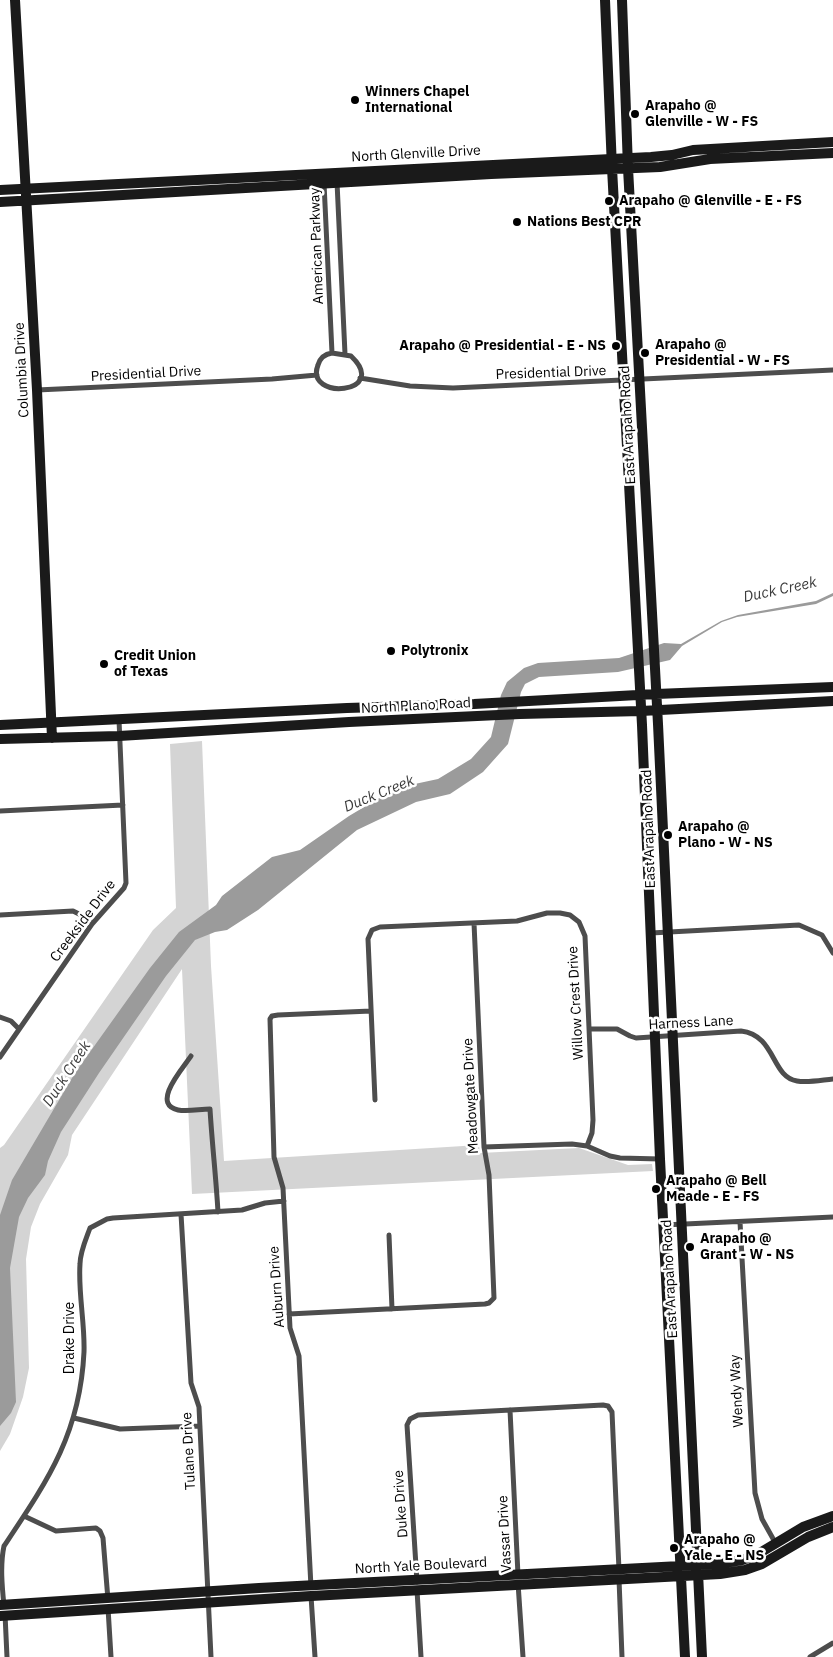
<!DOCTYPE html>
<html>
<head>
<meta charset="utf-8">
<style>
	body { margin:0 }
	canvas { display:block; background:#fff }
</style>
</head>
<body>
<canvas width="833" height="1657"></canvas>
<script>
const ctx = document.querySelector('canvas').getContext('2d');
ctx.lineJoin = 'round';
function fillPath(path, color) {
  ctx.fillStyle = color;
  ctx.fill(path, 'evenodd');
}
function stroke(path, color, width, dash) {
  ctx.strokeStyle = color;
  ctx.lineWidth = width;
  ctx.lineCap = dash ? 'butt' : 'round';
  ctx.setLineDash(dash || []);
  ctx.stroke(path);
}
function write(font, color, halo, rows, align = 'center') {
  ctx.font = font + ' "IBM Plex Sans",sans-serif';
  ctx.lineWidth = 5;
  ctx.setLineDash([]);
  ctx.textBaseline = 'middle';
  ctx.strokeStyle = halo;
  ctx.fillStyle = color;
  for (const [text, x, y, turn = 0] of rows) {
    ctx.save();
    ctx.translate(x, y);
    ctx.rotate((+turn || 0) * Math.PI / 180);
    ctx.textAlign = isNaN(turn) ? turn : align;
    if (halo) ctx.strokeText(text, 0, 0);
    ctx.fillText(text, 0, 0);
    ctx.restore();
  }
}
fillPath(new Path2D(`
	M202,741l9,225 13,195 255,-16 1,8 99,-5 49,17 24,-1 1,7 -461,23 -10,-225 -110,166 -4,20 -28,49 -9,23 -5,32 3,109 -6,29 -13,37 -10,17v-303l4,-3 149,-215 23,-22 -6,-164z`), '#d4d4d4');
fillPath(new Path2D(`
	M833,593v3l-17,8 -79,13 -15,5 -40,24 -12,14 -52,12 -79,5 -14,7 -4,8 -13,52 -25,28 -33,22 -34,8 -59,28 -99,80 -31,20 -12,2 -20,8 -29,36 -67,97 -38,59 -13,29 -3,14 -17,23 -9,19 -9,51 6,134 -5,11 -11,13v-211l12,-35 63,-107 75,-105 29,-36 37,-27 6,-9 50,-39 28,-7 49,-34 47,-28 42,-9 33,-20 20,-22 10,-42 6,-13 17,-14 14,-5 81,-5 45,-15 17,1 40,-23 17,-6 78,-14z`), '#9b9b9b');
stroke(new Path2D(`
	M337,182l8,172
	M324,183l8,170
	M332,353l19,3c40,38 -47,45 -33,9 2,-7 7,-11 14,-12z
	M360,378l50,8 43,2 380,-18
	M37,390l235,-11 45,-4
	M0,811l123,-6
	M0,915l73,-4 12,6 7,7
	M651,933l148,-8 23,10 11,18
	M0,1017l11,4 8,8
	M589,1029h28l13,7 6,2 105,-7c35,4 30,46 56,50 11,2 25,-1 36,-2
	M191,1056c-7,11 -41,48 -13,54 10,2 22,-1 32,-1 2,34 6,68 8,103
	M0,1057l92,-133 32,-36 2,-5 -7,-163
	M375,1100l-7,-161 4,-9 8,-3 137,-6 30,-8h13l10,2 9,7 6,14 8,184 -1,13 -5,13
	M484,1147l88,-3 15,2 23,10 10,2 40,1
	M181,1214l10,169 8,24 12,250
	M740,1222l15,271 7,26 14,25
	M664,1225l169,-8
	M389,1235l3,74
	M289,1314l196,-10 4,-1 5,-5 -5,-123 -5,-28 -10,-224
	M510,1410l8,165
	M74,1418l46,11 80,-3
	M24,1516l32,15 40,-3 4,3 3,7 5,62
	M619,1579l3,78
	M417,1582l-10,-157 3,-6 8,-4 185,-10 5,1 4,6 7,158
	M518,1583l5,74
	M311,1587l-12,-231 -9,-28 -7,-140 -9,-31 -4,-138 2,-3 6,-1 93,-4
	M417,1590l4,67
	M311,1596l4,61
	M4,1606c-2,-20 -4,-41 0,-60 44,-66 76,-112 80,-194 1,-29 -6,-59 -4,-88 0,-12 6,-25 10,-36l17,-9 6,-1 129,-8 23,-7 19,-2
	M108,1608l3,49
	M5,1614l2,43
	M810,1657l23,-14`), '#4d4d4d', 5);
stroke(new Path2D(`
	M15,0l22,390 15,348
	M605,0l7,168 30,557 18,434 25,498
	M622,0l6,168 30,556 44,933
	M0,190l651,-33 21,-2 21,-5 140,-8
	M0,202l491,-28 169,-7 50,-8 123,-6
	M0,725l347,-17 127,-4 182,-10 177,-7
	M0,739l119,-3 230,-14 171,-8 121,-3 192,-10
	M0,1605l259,-17 460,-24 23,-4 16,-6 45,-27 30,-11
	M0,1616l311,-20 409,-22 25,-4 17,-6 46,-27 25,-10`), '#1a1a1a', 10);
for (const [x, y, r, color] of [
	[355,100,5,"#000"],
	[635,114,5,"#000"],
	[609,201,5,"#000"],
	[517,222,5,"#000"],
	[616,346,5,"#000"],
	[645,353,5,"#000"],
	[391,651,5,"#000"],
	[104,664,5,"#000"],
	[668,835,5,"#000"],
	[656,1189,5,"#000"],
	[690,1247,5,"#000"],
	[674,1548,5,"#000"]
]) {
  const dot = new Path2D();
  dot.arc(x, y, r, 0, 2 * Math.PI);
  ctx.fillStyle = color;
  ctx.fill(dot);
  stroke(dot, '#fff', 2);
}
write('bold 14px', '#000', '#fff', [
	["Winners Chapel",365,92],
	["International",365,108],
	["Arapaho @",645,106],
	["Glenville - W - FS",645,122],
	["Arapaho @ Glenville - E - FS",619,201],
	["Nations Best CPR",527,222],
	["Arapaho @",655,345],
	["Presidential - W - FS",655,361],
	["Arapaho @ Presidential - E - NS",606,346,"right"],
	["Polytronix",401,651],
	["Credit Union",114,656],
	["of Texas",114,672],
	["Arapaho @",678,827],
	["Plano - W - NS",678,843],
	["Arapaho @ Bell",666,1181],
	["Meade - E - FS",666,1197],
	["Arapaho @",700,1239],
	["Grant - W - NS",700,1255],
	["Arapaho @",684,1540],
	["Yale - E - NS",684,1556]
], 'left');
write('14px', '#000', '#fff', [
	["North Glenville Drive",416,154,-3],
	["American Parkway",317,246,-92],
	["Columbia Drive",22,370,-93],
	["Presidential Drive",551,373,-2],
	["Presidential Drive",146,374,-3],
	["East Arapaho Road",628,425,-93],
	["North Plano Road",416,706,-3],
	["East Arapaho Road",649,829,-92],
	["Creekside Drive",83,921,-53],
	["Willow Crest Drive",576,1003,-93],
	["Harness Lane",691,1023,-3],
	["Meadowgate Drive",471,1096,-93],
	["East Arapaho Road",670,1279,-93],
	["Auburn Drive",277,1287,-94],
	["Drake Drive",70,1338,-90],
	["Wendy Way",737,1391,-93],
	["Tulane Drive",189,1451,-93],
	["Duke Drive",401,1504,-94],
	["Vassar Drive",505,1534,-93],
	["North Yale Boulevard",421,1566,-3]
]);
write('italic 15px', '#3c3c3c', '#fff', [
	["Duck Creek",780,590,-12],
	["Duck Creek",379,794,-22],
	["Duck Creek",67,1074,-57]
]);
</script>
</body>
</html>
